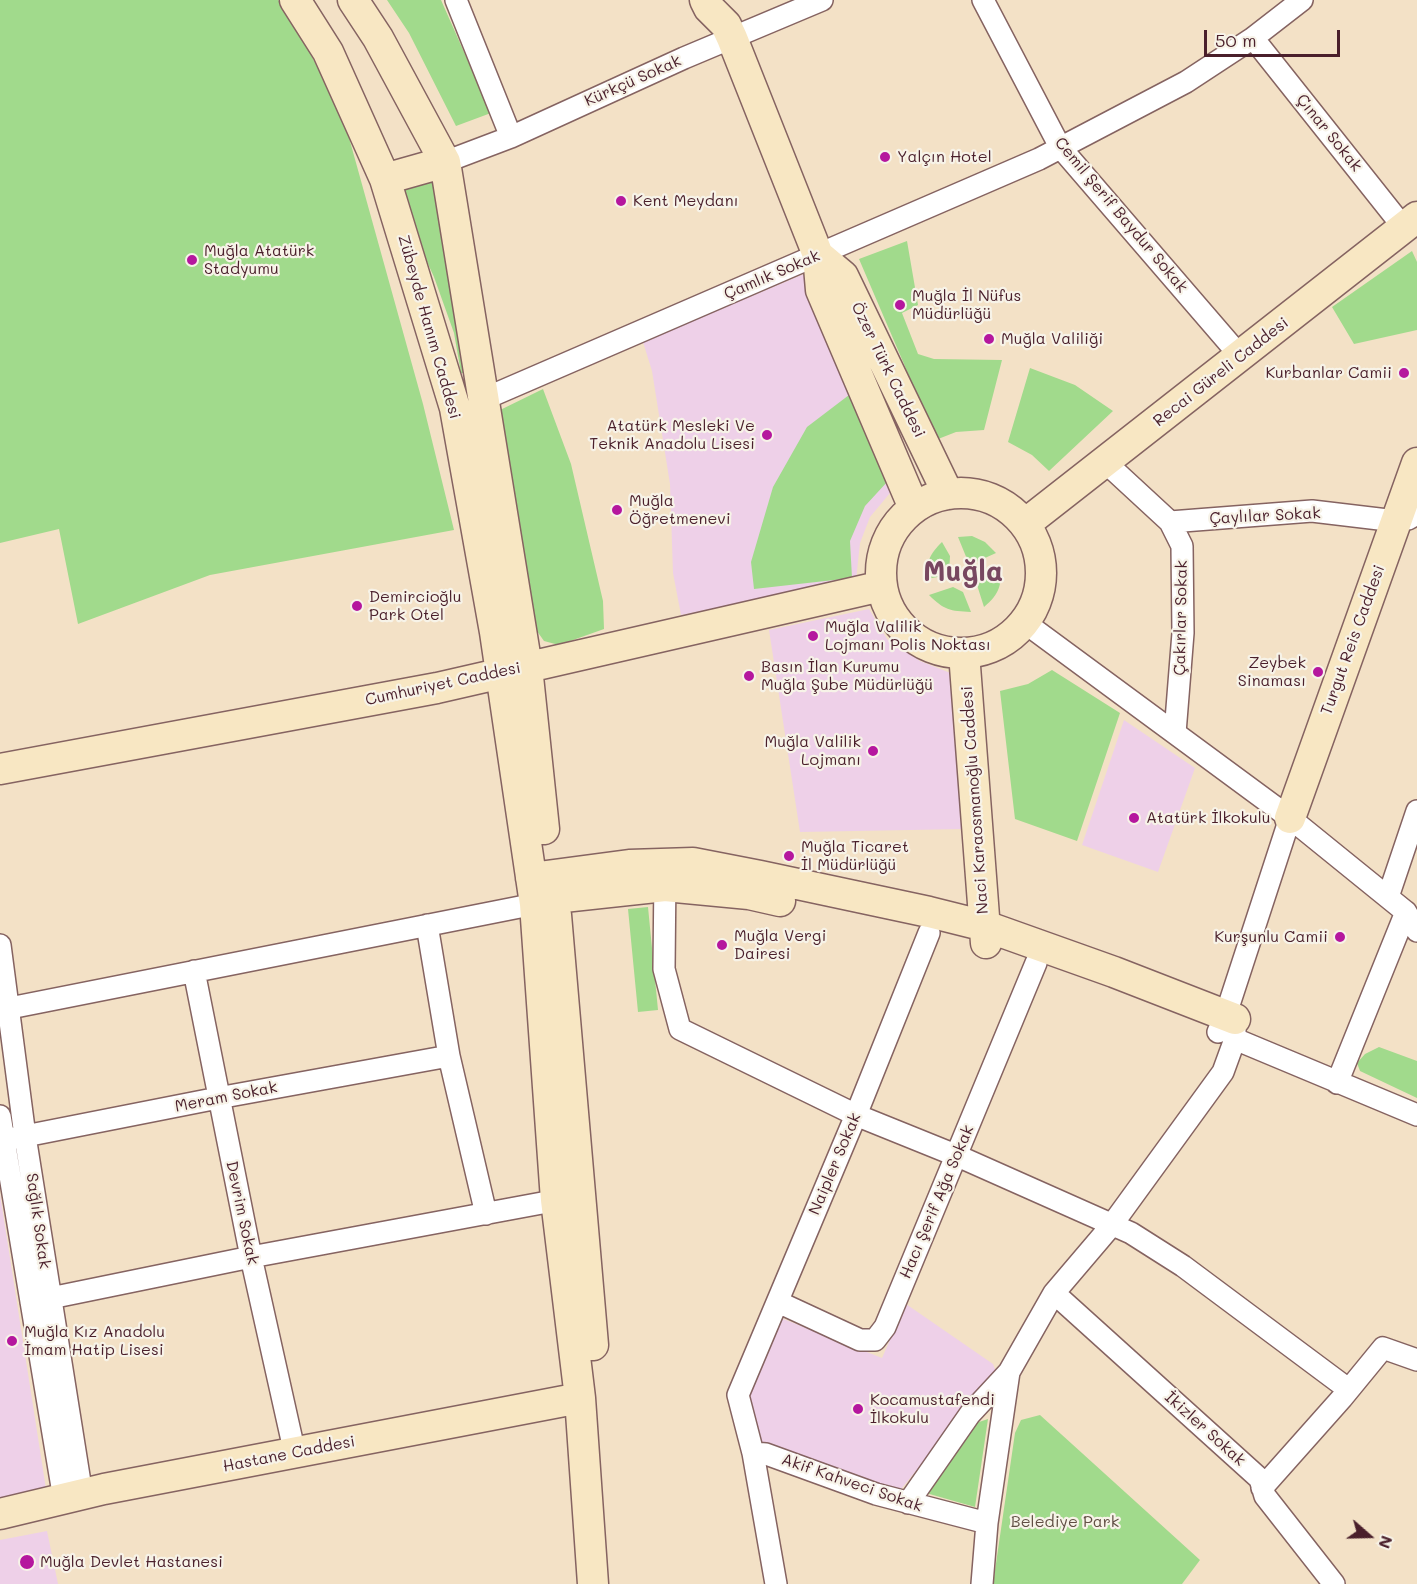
<!DOCTYPE html>
<html>
<head>
<meta charset="utf-8">
<style>
	body { margin:0 }
	#map { position:relative; width:1417px; height:1584px; overflow:hidden; background:#f3e1c6; font-family:Mali,sans-serif }
	canvas { display:block }
	.north { position:absolute; left:1339px; top:1506px; width:60px; height:60px; -webkit-text-stroke:4px #f7f3e8; paint-order:stroke; rotate:110deg; font-size:16px; font-weight:700; line-height:24px; text-align:center; color:#4a1f2b }
	.north::after { content:''; display:block; margin:auto; width:21px; height:27px; background:#4a1f2b; clip-path:polygon(50% 0,100% 100%,50% 72%,0 100%) }
	.scale { position:absolute; left:1204px; top:30px; width:136px; height:27px; box-sizing:border-box; border:3px solid #4a1f2b; border-top:0; padding-left:8px; font-size:18px; line-height:21px; white-space:nowrap; color:#4a1f2b; -webkit-text-stroke:4px #f7f3e8; paint-order:stroke }
</style>
</head>
<body>
<div id="map">
<canvas width="1417" height="1584"></canvas>
<div class="north">N</div>
<div class="scale">50 m</div>
</div>
<script>
const ctx = document.querySelector('canvas').getContext('2d');
ctx.lineJoin = 'round';
function fillPath(path, color) {
  ctx.fillStyle = color;
  ctx.fill(path, 'evenodd');
}
function stroke(path, color, width, dash) {
  ctx.strokeStyle = color;
  ctx.lineWidth = width;
  ctx.lineCap = dash ? 'butt' : 'round';
  ctx.setLineDash(dash || []);
  ctx.stroke(path);
}
function write(font, color, halo, rows, align = 'center') {
  ctx.font = font + ' Mali,sans-serif';
  ctx.lineWidth = 4.5;
  ctx.setLineDash([]);
  ctx.textBaseline = 'middle';
  ctx.strokeStyle = halo;
  ctx.fillStyle = color;
  for (const [text, x, y, turn = 0] of rows) {
    ctx.save();
    ctx.translate(x, y);
    ctx.rotate((+turn || 0) * Math.PI / 180);
    ctx.textAlign = isNaN(turn) ? turn : align;
    if (halo) ctx.strokeText(text, 0, 0);
    ctx.fillText(text, 0, 0);
    ctx.restore();
  }
}
fillPath(new Path2D(`
	M804,274l91,213 -25,30 -10,26 -4,37 -175,35 -8,-42 -3,-89 -18,-113 -9,-29z
	M869,609l18,30 33,22 33,13 12,155 -165,3 -31,-202z
	M1124,720l71,48 -37,104 -76,-27z
	M0,1194l46,295 -46,11z
	M906,1304l87,60 3,8 -98,121 -139,-52 -11,-43 33,-80 101,40z
	M47,1531l11,53h-58v-44z`), '#eed0e8');
fillPath(new Path2D(`
	M0,0h278l13,17 52,99 80,288 31,126 -244,45 -132,49 -19,-95 -59,14z
	M387,0h54l50,113 -35,13 -47,-93z
	M424,179l15,3 28,191h-6l-7,-40 -20,-56 -32,-70v-18z
	M907,241l11,64 -16,8 16,41 16,5 68,1 -18,70 -28,2 -23,9 -29,-77 -45,-105z
	M1412,251l5,11v68l-63,14 -22,-37z
	M1030,368l45,17 38,26 -64,60 -17,-16 -24,-13z
	M543,389l28,75 32,137 1,28 -45,16 -15,-4 -12,-17 -36,-212z
	M849,395l39,86 -23,25 -15,35 2,37 -98,11 -3,-27 22,-75 34,-60z
	M972,536l13,6 11,11 -20,9 -9,-3 -9,-22z
	M942,542l8,14 -1,19 -23,4c1,-18 3,-24 16,-37z
	M1002,565c-1,20 -2,29 -18,42l-7,-22 6,-11z
	M953,587l10,5 8,20c-21,-1 -27,-2 -42,-17z
	M1052,670l68,43 -43,128 -62,-22 -15,-128 28,-7z
	M648,907l10,103 -20,2 -10,-103z
	M1379,1047l38,14v37l-57,-27 -3,-8 8,-9z
	M1040,1415l160,145 -18,24h-189l22,-151 6,-13z
	M988,1419l-13,88 -49,-14 50,-70z`), '#a1da8c');
const street = new Path2D(`
	M456,0l55,137
	M983,0l77,147 181,210
	M1253,38l151,190
	M445,162l66,-25 173,-79 138,-58
	M484,399l555,-240 147,-77 67,-44 49,-38
	M1105,462l65,60 12,24 1,87 -8,100
	M1170,522l142,-11 84,10 12,-2 9,-5
	M1024,622l266,196 116,94 11,19
	M665,873l-1,96 16,60 176,86 104,42 171,76 52,33 165,123
	M1388,897l29,-86
	M427,925l22,131 37,158
	M0,945l25,191 57,359
	M194,971l57,286 44,197
	M0,1010l535,-106
	M1218,1032l8,-18 64,-196
	M1235,1039l182,76
	M1337,1083l69,-171
	M0,1116l64,383
	M0,1141l218,-43 231,-42
	M1054,1293l206,186 5,17 69,88
	M31,1302l220,-45 318,-59
	M778,1302l82,38h15l10,-13 151,-364
	M753,1453l13,1 110,40 111,29
	M1262,1488l80,-90 41,-50 34,12
	M908,1503l62,-89 39,-42
	M776,1584l-23,-131 -15,-58 118,-280 73,-182
	M982,1584l5,-61 22,-151 45,-79 57,-67 112,-154 12,-33v-20`);
const secondary = new Path2D(`
	M295,0l33,52 57,127 70,229 40,224 40,272 21,296 24,198 13,186
	M353,0l25,38 67,124 82,505 17,162
	M705,0l4,8 17,17 6,13 86,217 3,35 93,218
	M385,179l60,-17
	M818,255l25,21 105,218
	M881 573a80 80 0 1 1 160 0a80 80 0 1 1-160 0Z
	M1025,524l392,-307
	M964,653l22,290
	M0,769l437,-81 445,-102
	M1290,818l127,-355
	M531,878l98,-13 64,-2 67,13 169,36 56,14 129,46 121,47
	M535,904l19,-6 111,-12 84,8 31,7
	M556,915l37,430
	M0,1514l104,-25 476,-91`);
stroke(street, '#856361', 24);
stroke(secondary, '#856361', 33);
stroke(street, '#fff', 21);
stroke(secondary, '#f8e7c3', 30);
for (const [x, y, r, color] of [
	[885,157,6,"#b5179e"],
	[621,201,6,"#b5179e"],
	[192,260,6,"#b5179e"],
	[900,305,6,"#b5179e"],
	[989,339,6,"#b5179e"],
	[1404,373,6,"#b5179e"],
	[767,435,6,"#b5179e"],
	[617,510,6,"#b5179e"],
	[357,606,6,"#b5179e"],
	[813,636,6,"#b5179e"],
	[1318,672,6,"#b5179e"],
	[749,676,6,"#b5179e"],
	[873,751,6,"#b5179e"],
	[1134,818,6,"#b5179e"],
	[789,856,6,"#b5179e"],
	[1340,937,6,"#b5179e"],
	[722,945,6,"#b5179e"],
	[12,1341,6,"#b5179e"],
	[858,1409,6,"#b5179e"],
	[27,1562,8,"#b5179e"]
]) {
  const dot = new Path2D();
  dot.arc(x, y, r, 0, 2 * Math.PI);
  ctx.fillStyle = color;
  ctx.fill(dot);
  stroke(dot, '#f7f3e8', 2);
}
write('16px', '#4a1f2b', '#f7f3e8', [
	["Kürkçü Sokak",633,81,-24],
	["Çınar Sokak",1329,133,51],
	["Cemil Şerif Baydur Sokak",1121,215,50],
	["Çamlık Sokak",772,275,-23],
	["Zübeyde Hanım Caddesi",429,327,74],
	["Özer Türk Caddesi",888,370,64],
	["Recai Güreli Caddesi",1221,372,-38],
	["Çaylılar Sokak",1265,516,-3],
	["Çakırlar Sokak",1181,618,-89],
	["Turgut Reis Caddesi",1353,640,-70],
	["Cumhuriyet Caddesi",443,684,-12],
	["Naci Karaosmanoğlu Caddesi",975,800,-94],
	["Meram Sokak",226,1097,-11],
	["Naipler Sokak",835,1164,-67],
	["Hacı Şerif Ağa Sokak",937,1202,-67],
	["Devrim Sokak",242,1213,78],
	["Sağlık Sokak",38,1221,82],
	["İkizler Sokak",1205,1429,42],
	["Hastane Caddesi",289,1454,-11],
	["Akif Kahveci Sokak",852,1483,19]
]);
write('16px', '#4a1f2b', '#f7f3e8', [
	["Yalçın Hotel",897,157],
	["Kent Meydanı",633,201],
	["Muğla Atatürk",204,251],
	["Stadyumu",204,269],
	["Muğla İl Nüfus",912,296],
	["Müdürlüğü",912,314],
	["Muğla Valiliği",1001,339],
	["Kurbanlar Camii",1392,373,"right"],
	["Atatürk Mesleki Ve",755,426,"right"],
	["Teknik Anadolu Lisesi",755,444,"right"],
	["Muğla",629,501],
	["Öğretmenevi",629,519],
	["Demircioğlu",369,597],
	["Park Otel",369,615],
	["Muğla Valilik",825,627],
	["Lojmanı Polis Noktası",825,645],
	["Zeybek",1306,663,"right"],
	["Sinaması",1306,681,"right"],
	["Basın İlan Kurumu",761,667],
	["Muğla Şube Müdürlüğü",761,685],
	["Muğla Valilik",861,742,"right"],
	["Lojmanı",861,760,"right"],
	["Atatürk İlkokulu",1146,818],
	["Muğla Ticaret",801,847],
	["İl Müdürlüğü",801,865],
	["Muğla Vergi",734,936],
	["Dairesi",734,954],
	["Kurşunlu Camii",1328,937,"right"],
	["Muğla Kız Anadolu",24,1332],
	["İmam Hatip Lisesi",24,1350],
	["Kocamustafendi",870,1400],
	["İlkokulu",870,1418],
	["Muğla Devlet Hastanesi",40,1562]
], 'left');
write('16px', '#604e43', '#f7f3e8', [
	["Belediye Park",1065,1522]
]);
write('bold 28px', '#784760', '#f7f3e8', [
	["Muğla",963,572]
]);
</script>
</body>
</html>
